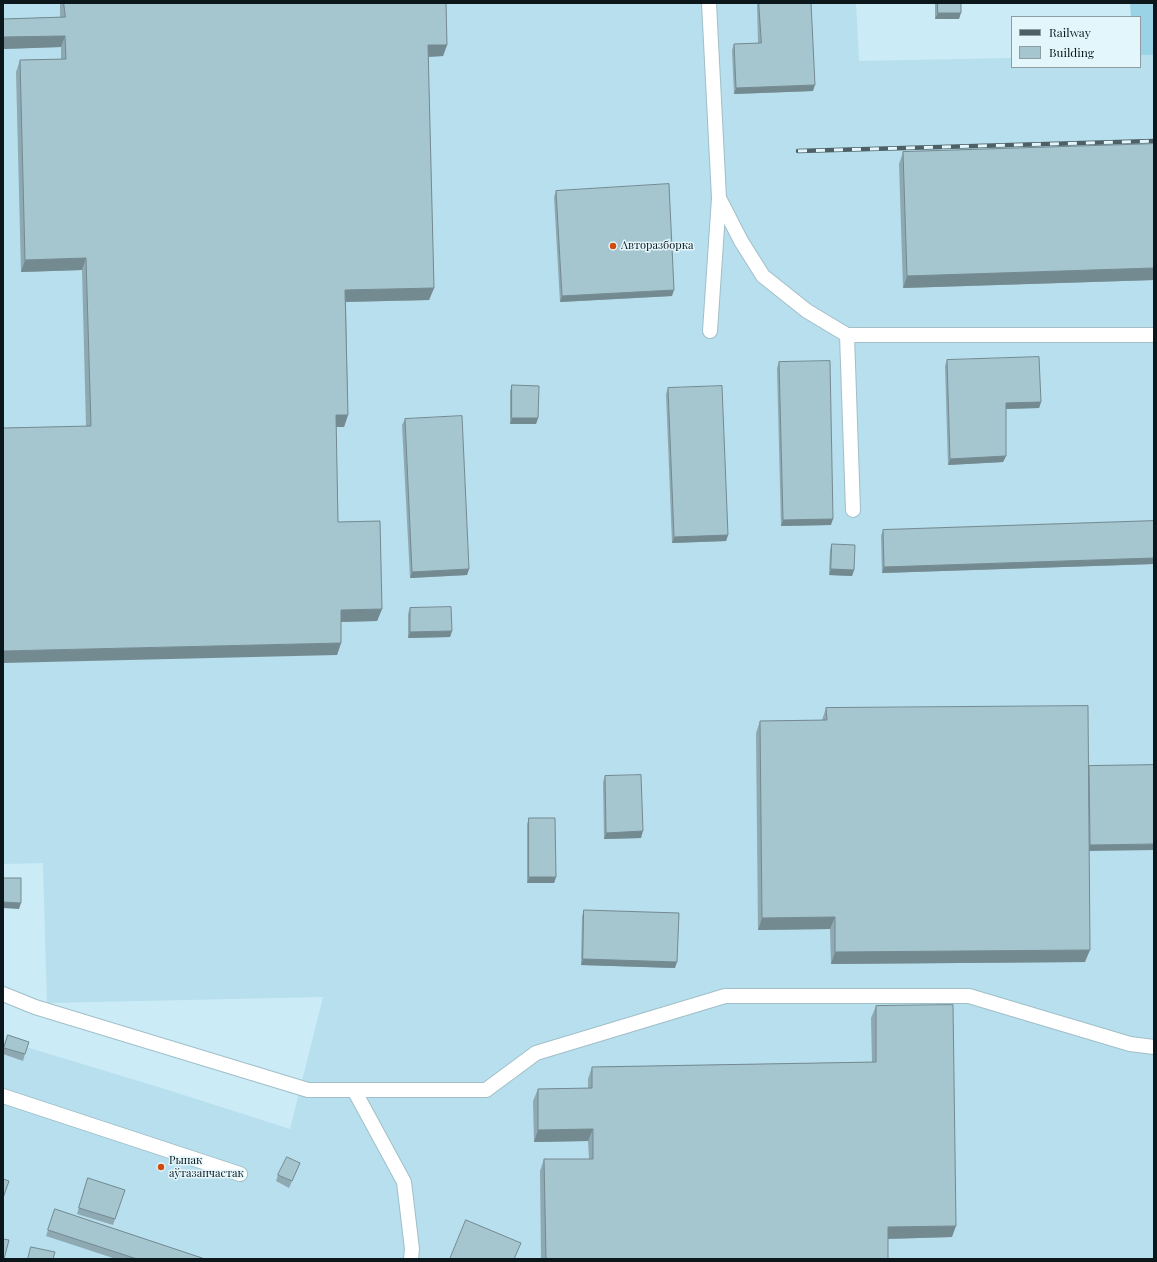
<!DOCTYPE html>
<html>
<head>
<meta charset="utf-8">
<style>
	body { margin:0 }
	#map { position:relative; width:1157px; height:1262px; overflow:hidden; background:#cbebf6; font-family:"Playfair Display",serif }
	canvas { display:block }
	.frame { position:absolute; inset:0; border:4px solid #0c171b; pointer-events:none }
	.legend { position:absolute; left:1011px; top:16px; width:130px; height:52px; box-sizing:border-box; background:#e3f6fc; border:1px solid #8d9da2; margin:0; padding:5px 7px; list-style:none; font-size:12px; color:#0c171b }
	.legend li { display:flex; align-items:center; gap:8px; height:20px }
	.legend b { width:20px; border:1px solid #8d9da2 }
</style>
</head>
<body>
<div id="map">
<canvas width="1157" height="1262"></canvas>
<div class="frame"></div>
<ul class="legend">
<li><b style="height:5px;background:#4d6066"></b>Railway</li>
<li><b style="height:11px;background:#a5c5cf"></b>Building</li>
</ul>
</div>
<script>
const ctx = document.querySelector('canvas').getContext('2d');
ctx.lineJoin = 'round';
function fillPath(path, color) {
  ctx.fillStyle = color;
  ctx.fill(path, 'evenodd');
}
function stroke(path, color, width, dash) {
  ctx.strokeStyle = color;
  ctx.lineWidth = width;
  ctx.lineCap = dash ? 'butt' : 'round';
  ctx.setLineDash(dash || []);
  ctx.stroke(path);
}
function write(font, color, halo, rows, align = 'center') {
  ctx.font = font + ' "Playfair Display",serif';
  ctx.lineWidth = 3;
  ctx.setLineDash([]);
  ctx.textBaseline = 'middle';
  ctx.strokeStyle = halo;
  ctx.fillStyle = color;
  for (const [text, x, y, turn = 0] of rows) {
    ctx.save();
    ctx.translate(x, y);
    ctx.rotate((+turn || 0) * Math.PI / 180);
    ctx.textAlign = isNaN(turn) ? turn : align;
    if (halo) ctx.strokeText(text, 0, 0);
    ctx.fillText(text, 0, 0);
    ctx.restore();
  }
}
fillPath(new Path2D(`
	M3,3h853l3,58 153,-3v9h128v-12h14v1204h-1151v-219l165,50 122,39 33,-132 -276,6 -4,-140 -40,1z`), '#b7dfed');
fillPath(new Path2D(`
	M1130,3h24v52h-14v-38h-9z`), '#9ad3e5');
const lane = new Path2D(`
	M709,3l10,195 22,43 22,35 44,35 40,24h307
	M710,331l9,-133
	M847,335l6,175
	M3,994l32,13 273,83h178l50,-37 189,-57h244l161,48 24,3
	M354,1090l50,92 8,67 -1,10
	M3,1096l237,78`);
stroke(lane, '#a0bfc9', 16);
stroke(lane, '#fff', 14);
const rail = new Path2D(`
	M798,151l356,-10`);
stroke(rail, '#4d6066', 4.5);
stroke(rail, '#e3f6fc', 3, [9]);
fillPath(new Path2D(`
	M60,3h386l1,42 -4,11 -15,1 6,231 -5,12 -83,2 2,113 -4,12h-8l2,95 44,87 -5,12 -36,1v21l-4,12 -251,-229 -4,-156 -61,2 -5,-200 4,-12 41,-1v-12l-58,2v-30l57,-2z
	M757,3h54l2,88 -79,3 -2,-44 2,-6 24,-1z
	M935,3h26l-2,16h-24z
	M1154,144v136l-251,8 -4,-124 4,-12z
	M556,191l116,105 -112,6 -6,-105z
	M947,360l94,42 -2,6 -33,1v47l-3,6 -55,3 -3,-99z
	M779,362l52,163 -50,1 -4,-158z
	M512,385l26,33 -2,6h-26v-33z
	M668,388l60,147 -2,6 -54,2 -6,-149z
	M405,419l64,150 -2,6 -57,3 -8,-153z
	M1154,521v43l-272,9 -1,-37 2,-6z
	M832,544l22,26 -2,6 -23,-1 1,-25z
	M410,608l42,23 -2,6 -42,1v-24z
	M826,708l262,61 1,-3 65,-1 -65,86 -4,111 -254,2 -1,-35 -72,1 -2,-197 4,-12 62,-1z
	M605,776l36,62 -37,1 -1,-57z
	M529,818l27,59 -2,6h-27v-59z
	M584,910l91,58 -94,-3 1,-49z
	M876,1006l76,231 -64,2v20h-347l-1,-88 4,-12h45l-1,-18 -54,1 -1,-41 5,-12 50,-1v-9l4,-12 280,-5 -1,-44z
	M8,1035l17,19 -2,7 -20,-7v-5z
	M300,1163l-11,25 -13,-7 2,-6z
	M88,1178l37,12 -12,35 -36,-11z
	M55,1209l150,50h-89l-70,-23z`), '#8ea9b2');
fillPath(new Path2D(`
	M938,13h23l-2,6h-24z
	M65,36l-4,11 -58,2v-12z
	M428,45h19l-4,11 -19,1z
	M815,85l-2,6 -79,3 2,-6z
	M86,258l-4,12 -61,2 4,-12z
	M1154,268v12l-251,8 4,-12z
	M434,288l-5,12 -88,2 4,-12z
	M674,290l-2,6 -112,6 2,-6z
	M1041,402l-2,6 -35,1 2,-6z
	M336,415h12l-4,12h-12z
	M512,418h26l-2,6h-26z
	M1006,456l-3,6 -55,3 2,-6z
	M833,519l-2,6 -50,1 2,-6z
	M728,535l-2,6 -54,2 2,-6z
	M1154,558v6l-272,9 2,-6z
	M469,569l-2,6 -57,3 2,-6z
	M831,569l23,1 -2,6 -23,-1z
	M382,609l-5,12 -41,1 5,-12z
	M452,631l-2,6 -42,1 2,-6z
	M341,643l-4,12 -334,8v-12z
	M643,831l-2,7 -37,1 2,-6z
	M1154,844v6l-66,1 2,-6z
	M529,877h27l-2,6h-27z
	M3,902l18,1 -2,6 -16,-1z
	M835,917l-5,12 -72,1 4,-12z
	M1090,950l-5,12 -254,2 4,-12z
	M583,959l94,3 -2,6 -94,-3z
	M593,1129l-5,12 -54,1 4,-12z
	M956,1226l-4,11 -69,2 5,-12z`), '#748a91');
const building = new Path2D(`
	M64,3h382l1,42h-19l6,243 -89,2 3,125h-12l2,107 42,-1 2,88 -41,1v33l-338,8v-223l88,-2 -5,-168 -61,2 -5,-200 46,-1 -1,-23 -62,1v-18l62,-2z
	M759,3h52l4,82 -79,3 -2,-44 27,-1z
	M938,3h23v10h-23z
	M1154,144v124l-247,8 -4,-124z
	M669,184l5,106 -112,6 -6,-105z
	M1039,357l2,45 -35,1v53l-56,3 -3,-99z
	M830,361l3,158 -50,1 -4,-158z
	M512,385l27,1 -1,32h-26z
	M722,386l6,149 -54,2 -6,-149z
	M462,416l7,153 -57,3 -7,-153z
	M1154,521v37l-270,9 -1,-37z
	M832,544l23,1 -1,25 -23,-1z
	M451,607l1,24 -42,1v-24z
	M1088,706l2,244 -255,2v-35l-73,1 -2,-197 67,-1 -1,-12z
	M1154,765v79l-64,1 -1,-79z
	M641,775l2,56 -37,2 -1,-57z
	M529,818h26l1,59h-27z
	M3,878h18v25l-18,-1z
	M584,910l95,3 -2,49 -94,-3z
	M953,1005l3,221 -68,1v32h-342l-2,-100h49v-30l-55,1v-41l54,-1v-21l284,-5v-56z
	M8,1035l21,7 -4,12 -21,-6z
	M287,1157l13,6 -8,18 -14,-6z
	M88,1178l37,12 -10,29 -36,-11z
	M3,1179l6,2 -6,17z
	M55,1209l150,50h-68l-89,-29z
	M466,1220l55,23 -7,16h-64z
	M3,1239l6,1 -5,19h-1z
	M31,1247l24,5 -2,7h-25z`);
fillPath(building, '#a5c5cf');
stroke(building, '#748a91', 1);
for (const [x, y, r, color] of [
	[613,246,4,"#d14b0e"],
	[161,1167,4,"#d14b0e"]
]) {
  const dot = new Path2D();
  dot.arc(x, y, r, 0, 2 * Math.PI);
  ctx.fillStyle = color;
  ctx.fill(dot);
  stroke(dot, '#e3f6fc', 1.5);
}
write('11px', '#0c171b', '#e3f6fc', [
	["Авторазборка",621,246],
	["Рынак",169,1161],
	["аўтазапчастак",169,1174]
], 'left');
</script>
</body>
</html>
